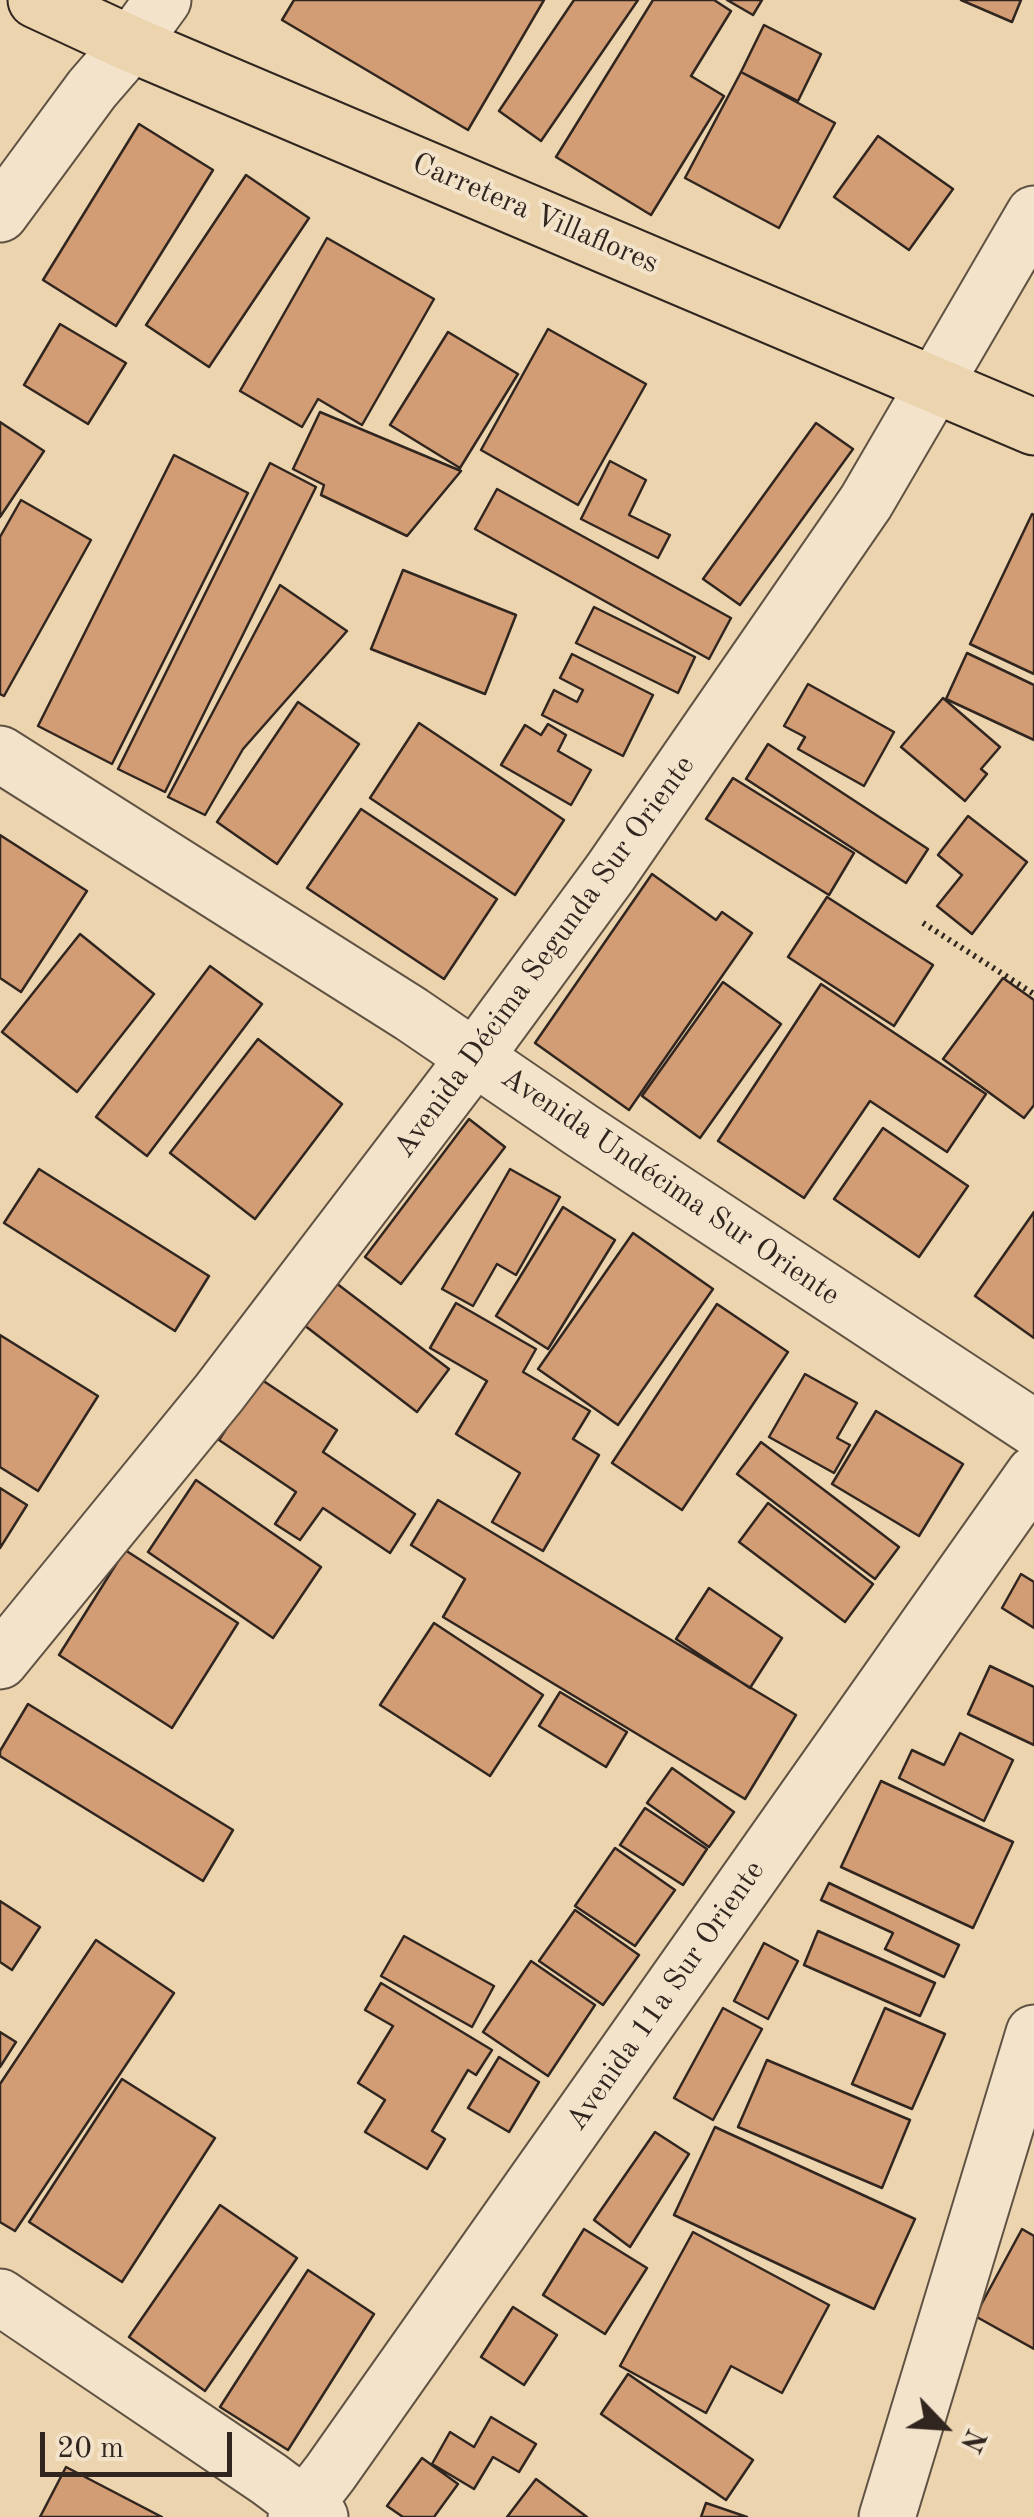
<!DOCTYPE html>
<html>
<head>
<meta charset="utf-8">
<style>
	body { margin:0 }
	#map { position:relative; width:1034px; height:2517px; overflow:hidden; background:#ecd4af; font-family:"Old Standard TT",serif }
	canvas { display:block }
	.north { position:absolute; left:894px; top:2377px; width:100px; height:100px; -webkit-text-stroke:8px #f3e3cb; paint-order:stroke; rotate:115deg; font-size:28px; font-weight:700; line-height:40px; text-align:center; color:#31261f }
	.north::after { content:''; display:block; margin:auto; width:35px; height:45px; background:#31261f; clip-path:polygon(50% 0,100% 100%,50% 72%,0 100%) }
	.scale { position:absolute; left:40px; top:2432px; width:192px; height:45px; box-sizing:border-box; border:5px solid #31261f; border-top:0; padding-left:12px; font-size:30px; line-height:35px; white-space:nowrap; color:#31261f; -webkit-text-stroke:8px #f3e3cb; paint-order:stroke }
</style>
</head>
<body>
<div id="map">
<canvas width="1034" height="2517"></canvas>
<div class="north">N</div>
<div class="scale">20 m</div>
</div>
<script>
const ctx = document.querySelector('canvas').getContext('2d');
ctx.lineJoin = 'round';
function fillPath(path, color) {
  ctx.fillStyle = color;
  ctx.fill(path, 'evenodd');
}
function stroke(path, color, width, dash) {
  ctx.strokeStyle = color;
  ctx.lineWidth = width;
  ctx.lineCap = dash ? 'butt' : 'round';
  ctx.setLineDash(dash || []);
  ctx.stroke(path);
}
function write(font, color, halo, rows, align = 'center') {
  ctx.font = font + ' "Old Standard TT",serif';
  ctx.lineWidth = 8;
  ctx.setLineDash([]);
  ctx.textBaseline = 'middle';
  ctx.strokeStyle = halo;
  ctx.fillStyle = color;
  for (const [text, x, y, turn = 0] of rows) {
    ctx.save();
    ctx.translate(x, y);
    ctx.rotate((+turn || 0) * Math.PI / 180);
    ctx.textAlign = isNaN(turn) ? turn : align;
    if (halo) ctx.strokeText(text, 0, 0);
    ctx.fillText(text, 0, 0);
    ctx.restore();
  }
}
const building = new Path2D(`
	M294,0h250l-76,130 -186,-110z
	M574,0h64l-97,141 -42,-30z
	M653,0h61l17,11 -40,65 33,20 -73,119 -95,-58z
	M727,0h35l-9,15z
	M961,0h60l-9,22z
	M764,25l57,29 -23,47 -57,-29z
	M741,72l94,51 -56,105 -94,-50z
	M139,124l74,46 -97,156 -73,-46z
	M878,136l75,53 -44,61 -75,-53z
	M246,175l63,43 -100,149 -63,-42z
	M327,238l107,61 -72,126 -44,-26 -16,28 -62,-36z
	M60,324l66,39 -38,61 -64,-39z
	M548,329l98,55 -68,121 -97,-55z
	M448,332l70,42 -58,94 -70,-43z
	M320,412l141,59 -54,65 -86,-41 3,-10 -31,-16z
	M0,422l44,29 -44,66z
	M816,423l37,26 -113,156 -37,-26z
	M174,455l74,38 -136,271 -74,-38z
	M610,461l36,19 -17,35 41,20 -12,23 -77,-39z
	M270,463l46,24 -151,305 -47,-23z
	M497,489l234,129 -22,41 -234,-130z
	M21,500l70,40 -87,156 -4,-2v-157z
	M1032,514l2,1v159l-64,-30z
	M403,570l113,45 -31,79 -114,-45z
	M280,585l67,46 -104,118 -38,66 -37,-18z
	M594,607l101,50 -17,36 -102,-50z
	M967,653l67,32v55l-88,-41z
	M572,654l81,41 -30,61 -81,-41 12,-25 23,12 6,-12 -23,-12z
	M808,684l86,48 -30,54 -66,-37 7,-12 -21,-11z
	M943,698l57,49 -19,22 6,5 -22,27 -64,-54z
	M298,702l61,42 -82,120 -60,-42z
	M419,723l145,97 -49,75 -145,-97z
	M548,724l18,11 -8,16 33,19 -20,35 -70,-40 24,-40 16,10z
	M768,744l160,105 -22,34 -160,-104z
	M733,778l121,75 -25,42 -123,-76z
	M361,809l136,90 -53,80 -137,-91z
	M968,816l59,46 -55,72 -35,-28 25,-31 -24,-20z
	M0,835l87,56 -66,101 -21,-14z
	M652,874l64,46 6,-8 30,21 -123,177 -94,-67z
	M827,897l106,68 -39,61 -106,-69z
	M80,934l74,60 -77,98 -75,-60z
	M210,966l52,38 -115,152 -51,-39z
	M1003,978l31,22v105l-10,13 -81,-59z
	M723,982l58,42 -81,114 -58,-42z
	M821,984l165,110 -39,58 -77,-51 -66,97 -86,-57z
	M258,1039l84,65 -87,115 -85,-66z
	M469,1119l36,28 -104,137 -36,-27z
	M883,1128l85,58 -49,71 -85,-58z
	M39,1169l170,107 -34,55 -171,-108z
	M510,1169l50,28 -44,78 -19,-11 -24,42 -31,-17z
	M563,1207l52,33 -67,109 -52,-33z
	M1034,1212v126l-59,-42z
	M633,1233l80,56 -95,136 -80,-56z
	M336,1283l113,86 -32,43 -113,-87z
	M456,1303l80,46 -13,23 67,39 -17,28 26,16 -56,96 -51,-29 28,-49 -64,-39 31,-53 -57,-33z
	M717,1304l71,48 -106,158 -70,-47z
	M0,1335l98,61 -60,95 -38,-24z
	M805,1374l52,29 -20,35 13,7 -16,28 -65,-36z
	M259,1378l78,52 -14,22 92,62 -25,39 -67,-45 -23,32 -25,-16 21,-32 -77,-52z
	M876,1411l87,53 -44,72 -87,-52z
	M761,1442l138,105 -24,32 -138,-105z
	M196,1480l125,87 -48,71 -125,-86z
	M0,1488l27,17 -27,43z
	M438,1500l358,215 -51,84 -302,-182 22,-38 -54,-34z
	M768,1503l105,81 -28,38 -106,-80z
	M125,1550l113,73 -66,105 -113,-73z
	M1021,1574l13,8v46l-32,-20z
	M709,1588l73,50 -32,50 -74,-49z
	M434,1623l109,72 -53,81 -110,-71z
	M990,1666l44,21v58l-66,-31z
	M560,1692l67,40 -21,35 -67,-41z
	M28,1704l205,126 -30,51 -203,-125v-5z
	M960,1733l53,27 -29,61 -85,-43 13,-28 32,15z
	M672,1768l62,44 -25,35 -62,-44z
	M881,1781l132,61 -40,86 -132,-61z
	M645,1808l62,41 -24,36 -63,-40z
	M615,1848l60,42 -40,56 -60,-40z
	M829,1883l130,62 -15,32 -59,-28 8,-16 -72,-33z
	M0,1901l40,26 -28,43 -12,-8z
	M575,1910l64,45 -36,50 -64,-44z
	M818,1931l117,52 -15,33 -116,-51z
	M404,1936l90,50 -22,41 -91,-51z
	M96,1940l78,53 -159,238 -15,-9v-138z
	M764,1943l34,18 -30,58 -34,-18z
	M531,1961l64,44 -47,71 -65,-44z
	M381,1983l111,67 -16,25 -8,-5 -36,61 13,8 -18,30 -62,-37 20,-32 -27,-17 35,-57 -28,-16z
	M723,2008l39,21 -49,91 -39,-22z
	M885,2008l60,26 -33,75 -60,-25z
	M0,2032l16,10 -16,25z
	M499,2057l40,25 -30,50 -41,-24z
	M767,2060l143,60 -28,68 -144,-61z
	M122,2079l93,59 -93,144 -93,-60z
	M715,2127l200,92 -41,90 -200,-94z
	M655,2132l34,22 -59,93 -36,-27z
	M220,2205l77,53 -92,133 -76,-54z
	M584,2229l63,39 -42,66 -62,-39z
	M1022,2229l12,7v113l-59,-33z
	M693,2232l136,73 -47,88 -51,-27 -25,47 -86,-47z
	M308,2270l66,44 -86,136 -68,-43z
	M513,2307l44,28 -33,50 -43,-28z
	M628,2374l125,86 -27,40 -125,-86z
	M491,2417l45,27 -17,28 -26,-15 -19,32 -42,-25 18,-32 24,15z
	M422,2458l36,26 -24,33h-31l-16,-11z
	M66,2467l96,50h-122z
	M536,2479l51,38h-80z
	M706,2503l41,14h-46z`);
fillPath(building, '#d29c74');
stroke(building, '#31261f', 2.5);
const minor = new Path2D(`
	M0,214l92,-125 39,-45 32,-44
	M0,754l411,260 170,116 453,298
	M0,1661l219,-268 256,-336 135,-184 256,-371 168,-288
	M0,2297l269,182 51,38
	M296,2517l34,-44 704,-999
	M887,2517l147,-484`);
const major = new Path2D(`
	M36,0l95,44 903,383`);
stroke(minor, '#605243', 59);
stroke(major, '#31261f', 59);
stroke(new Path2D(`
	M923,923l111,71`), '#31261f', 6, [2.5, 5]);
stroke(minor, '#f3e3cb', 55);
stroke(major, '#ecd4af', 55);
write('30px', '#31261f', '#f3e3cb', [
	["Carretera Villaflores",535,214,23],
	["Avenida Décima Segunda Sur Oriente",545,957,-54],
	["Avenida Undécima Sur Oriente",670,1187,34],
	["Avenida 11a Sur Oriente",666,1996,-55]
]);
</script>
</body>
</html>
